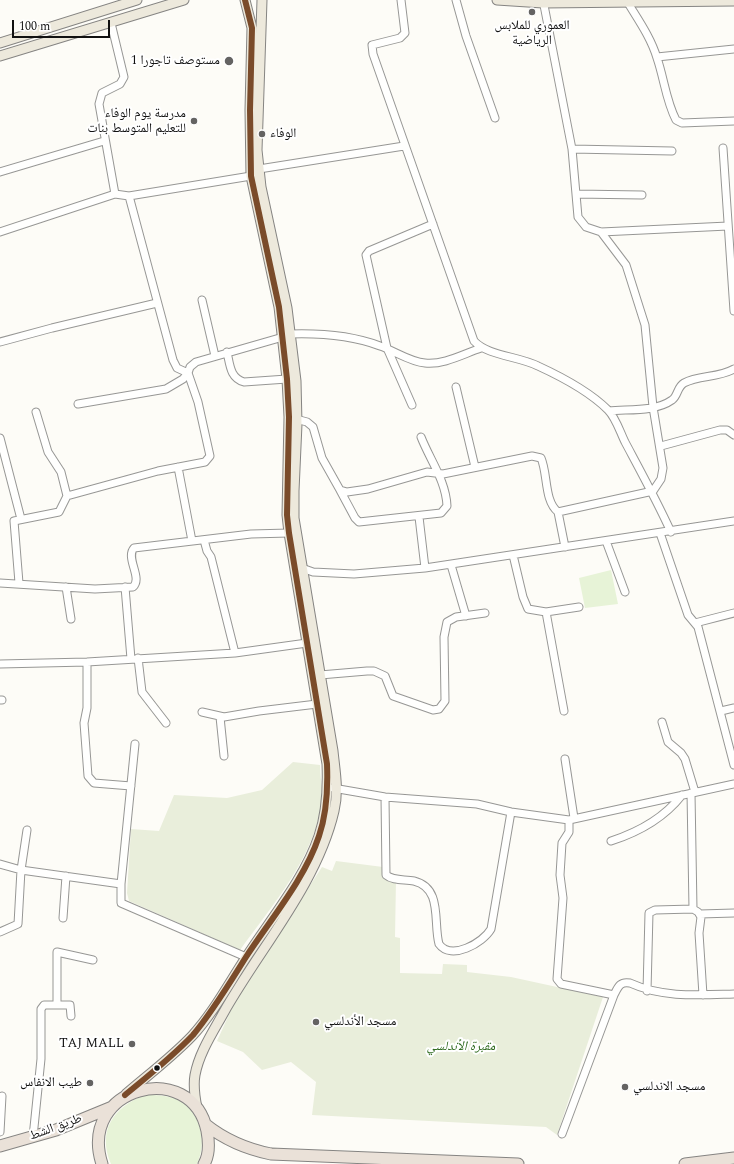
<!DOCTYPE html>
<html>
<head>
<meta charset="utf-8">
<style>
	body { margin:0 }
	#map { position:relative; width:734px; height:1164px; overflow:hidden; background:#fdfcf7; font-family:Spectral,serif }
	canvas { display:block }
	.scale { position:absolute; left:12px; top:20px; width:98px; height:18px; box-sizing:border-box; border:2px solid #111; border-top:0; padding-left:5px; font-size:12px; line-height:14px; white-space:nowrap; color:#111; -webkit-text-stroke:3px #fff; paint-order:stroke }
</style>
</head>
<body>
<div id="map">
<canvas width="734" height="1164"></canvas>
<div class="scale">100 m</div>
</div>
<script>
const ctx = document.querySelector('canvas').getContext('2d');
ctx.lineJoin = 'round';
function fillPath(path, color) {
  ctx.fillStyle = color;
  ctx.fill(path, 'evenodd');
}
function stroke(path, color, width, dash) {
  ctx.strokeStyle = color;
  ctx.lineWidth = width;
  ctx.lineCap = dash ? 'butt' : 'round';
  ctx.setLineDash(dash || []);
  ctx.stroke(path);
}
function write(font, color, halo, rows, align = 'center') {
  ctx.font = font + ' Spectral,"Noto Naskh Arabic",serif';
  ctx.lineWidth = 4;
  ctx.setLineDash([]);
  ctx.textBaseline = 'middle';
  ctx.strokeStyle = halo;
  ctx.fillStyle = color;
  for (const [text, x, y, turn = 0] of rows) {
    ctx.save();
    ctx.translate(x, y);
    ctx.rotate((+turn || 0) * Math.PI / 180);
    ctx.textAlign = isNaN(turn) ? turn : align;
    if (halo) ctx.strokeText(text, 0, 0);
    ctx.fillText(text, 0, 0);
    ctx.restore();
  }
}
fillPath(new Path2D(`
	M611,570l7,34 -33,4 -6,-30z
	M145,1095c11,0 20,0 31,4 24,11 32,42 21,65h-86c-14,-33 2,-57 34,-69z`), '#e7f3d7');
fillPath(new Path2D(`
	M293,762l27,3c0,10 2,20 2,30 -2,56 -51,112 -82,155l-111,-49 -2,-8 4,-64 28,2 15,-36 53,3 35,-8z
	M336,861l47,6v12l13,1 -1,57 5,1v35l42,1 1,-10 24,1v7l44,5 92,20 -46,138 -11,-8 -234,-12 4,-33 -25,-20 -29,8 -19,-18 -26,-11 20,-44 85,-130 10,4z`), '#e9eedb');
const minor = new Path2D(`
	M401,0l4,33 -5,5 -28,7 1,9 101,287c14,15 44,15 64,25 24,11 51,25 70,44 8,8 12,22 17,32 16,30 32,59 46,90
	M456,0l10,36 29,82
	M543,0l29,149 100,2
	M628,3c11,18 23,35 29,55 7,20 9,43 19,62l6,3 52,-2
	M111,23l13,54 -4,7 -18,9 -3,11 16,90
	M657,57l77,-8
	M723,148l11,163
	M572,149l6,68 8,10 15,5 127,-6
	M259,169l145,-23
	M0,172l104,-31
	M576,194l66,1
	M0,232l115,-38 14,2 122,-20
	M202,300l13,56
	M290,334c31,-1 61,1 90,12 15,5 30,16 45,17 19,2 38,-9 56,-15
	M0,342l52,-14 105,-25
	M227,352c3,13 3,26 17,30l43,-3
	M456,387l19,80
	M78,404l88,-15 17,-10 5,-6 2,-6 6,-5 87,-25
	M412,405l-25,-57 -21,-93 3,-4 64,-27
	M609,411c20,-2 46,1 63,-11 6,-4 5,-13 12,-17 15,-8 34,-5 50,-14
	M292,418l15,4 6,5 9,31 18,32 7,2 21,-3 59,-17 16,2 89,-18 9,2c7,16 3,43 17,54
	M0,438l21,81
	M661,446l59,-16h7l7,5
	M178,467l14,74
	M340,490l15,28 4,4 82,-9 6,-7c-1,-25 -17,-46 -26,-69
	M67,496l91,-25 47,-9 5,-6 -12,-54 -10,-29 -11,-5 -4,-8 -44,-164
	M419,517l6,51
	M660,533l28,82 10,12 36,138
	M204,540l3,11 4,6 24,96
	M606,541l19,51
	M565,547l-7,-35 95,-21 8,-12 2,-11 -10,-61 -8,-82 -19,-60 -25,-33
	M513,555l10,42 5,12 18,3 33,-5
	M451,565l15,51
	M299,567l14,5 41,2 71,-6 309,-47
	M0,583l95,6 38,-2c10,-9 -8,-29 1,-39l117,-14 38,-1
	M19,583l-5,-62 45,-9 8,-16 -6,-24 -13,-20 -12,-40
	M66,587l5,32
	M125,587l6,72
	M546,612l18,99
	M695,623l39,-10
	M138,658l4,34 24,31
	M87,662v46l-3,15 4,53 6,7 37,3
	M0,664l87,-2 148,-9 72,-10
	M320,675l47,-4h7l11,5 8,20 40,14 6,-1 6,-8 -1,-64 3,-15 9,-5 29,-4
	M0,700h2
	M721,711l13,-3
	M202,712l22,5 35,-6 58,-7
	M220,717l4,39
	M662,722l6,20 13,11 4,6 10,33
	M135,744l-14,140v19l125,54
	M565,759l9,59
	M333,788l52,9 92,7 34,8 58,8 165,-36
	M691,793l2,116
	M385,797l1,78c7,6 19,4 28,6 29,7 19,42 25,63 12,17 44,-1 52,-15l20,-117
	M569,820v12l-7,11 -2,32 3,23 -6,81 4,5 53,11
	M611,841c28,-9 53,-23 71,-46
	M0,864l21,6 100,14
	M700,914l34,-1
	M63,918l3,-42
	M0,932l18,-8 3,-54 6,-40
	M647,991l2,-78 6,-3 38,-1 5,3 3,5 -2,16 4,62
	M57,1005v-53l36,8
	M0,1132l2,-36
	M562,1134l52,-139c4,-8 6,-14 16,-12 33,15 69,12 104,11
	M33,1137l8,-78v-50l3,-4h26l1,11`);
const major = new Path2D(`
	M497,0l46,3 191,-2
	M0,43l137,-43
	M0,56l184,-56
	M126,1094c22,-19 46,-37 66,-58 22,-24 37,-53 55,-80 24,-37 58,-78 72,-120 8,-23 9,-47 8,-72l-38,-231 -2,-18 2,-98 -2,-38 -8,-72 -28,-131 -1,-66 2,-82 -7,-28
	M197,1108c-2,-10 -4,-22 -2,-33 4,-22 18,-43 29,-63 36,-64 93,-128 110,-201 5,-20 1,-40 -1,-60l-39,-233v-27l3,-67 -1,-43 -9,-73 -26,-121 -4,-37 5,-150`);
const highway = new Path2D(`
	M205,1124c20,16 41,25 66,30l247,10
	M0,1146l56,-16 56,-23
	M102,1164c-25,-78 90,-106 105,-33 2,11 3,23 -3,33
	M685,1164l49,-6`);
stroke(minor, '#979795', 9);
stroke(major, '#858482', 11);
stroke(highway, '#858482', 13);
stroke(minor, '#fffffe', 7);
stroke(major, '#ede9dc', 9);
stroke(highway, '#eae1d8', 11);
stroke(new Path2D(`
	M125,1095c23,-19 47,-38 68,-60 20,-24 36,-51 53,-78 24,-37 59,-78 73,-121 8,-23 9,-47 8,-72l-38,-231 -2,-18 2,-98 -2,-38 -8,-72 -28,-131 -1,-66 2,-82 -7,-28`), '#7a4b2a', 6);
for (const [x, y, r, color] of [
	[532,12,4,"#646362"],
	[229,61,5,"#646362"],
	[194,121,4,"#646362"],
	[262,134,4,"#646362"],
	[316,1022,4,"#646362"],
	[132,1044,4,"#646362"],
	[157,1068,3.5,"#111"],
	[90,1083,4,"#646362"],
	[625,1087,4,"#646362"]
]) {
  const dot = new Path2D();
  dot.arc(x, y, r, 0, 2 * Math.PI);
  ctx.fillStyle = color;
  ctx.fill(dot);
  stroke(dot, '#fff', 1.5);
}
write('13px', '#111', '#fff', [
	["العموري للملابس",532,26,"center"],
	["الرياضية",532,41,"center"],
	["مستوصف تاجورا 1",220,61],
	["مدرسة يوم الوفاء",186,114],
	["للتعليم المتوسط بنات",186,129],
	["الوفاء",270,134,"left"],
	["مسجد الأندلسي",324,1022,"left"],
	["TAJ MALL",124,1044],
	["طيب الانفاس",82,1083],
	["مسجد الاندلسي",633,1087,"left"]
], 'right');
write('italic 13px', '#2f6b1f', '#fff', [
	["مقبرة الأندلسي",461,1047]
]);
write('13px', '#111', '#fff', [
	["طريق الشط",56,1128,-20]
]);
</script>
</body>
</html>
